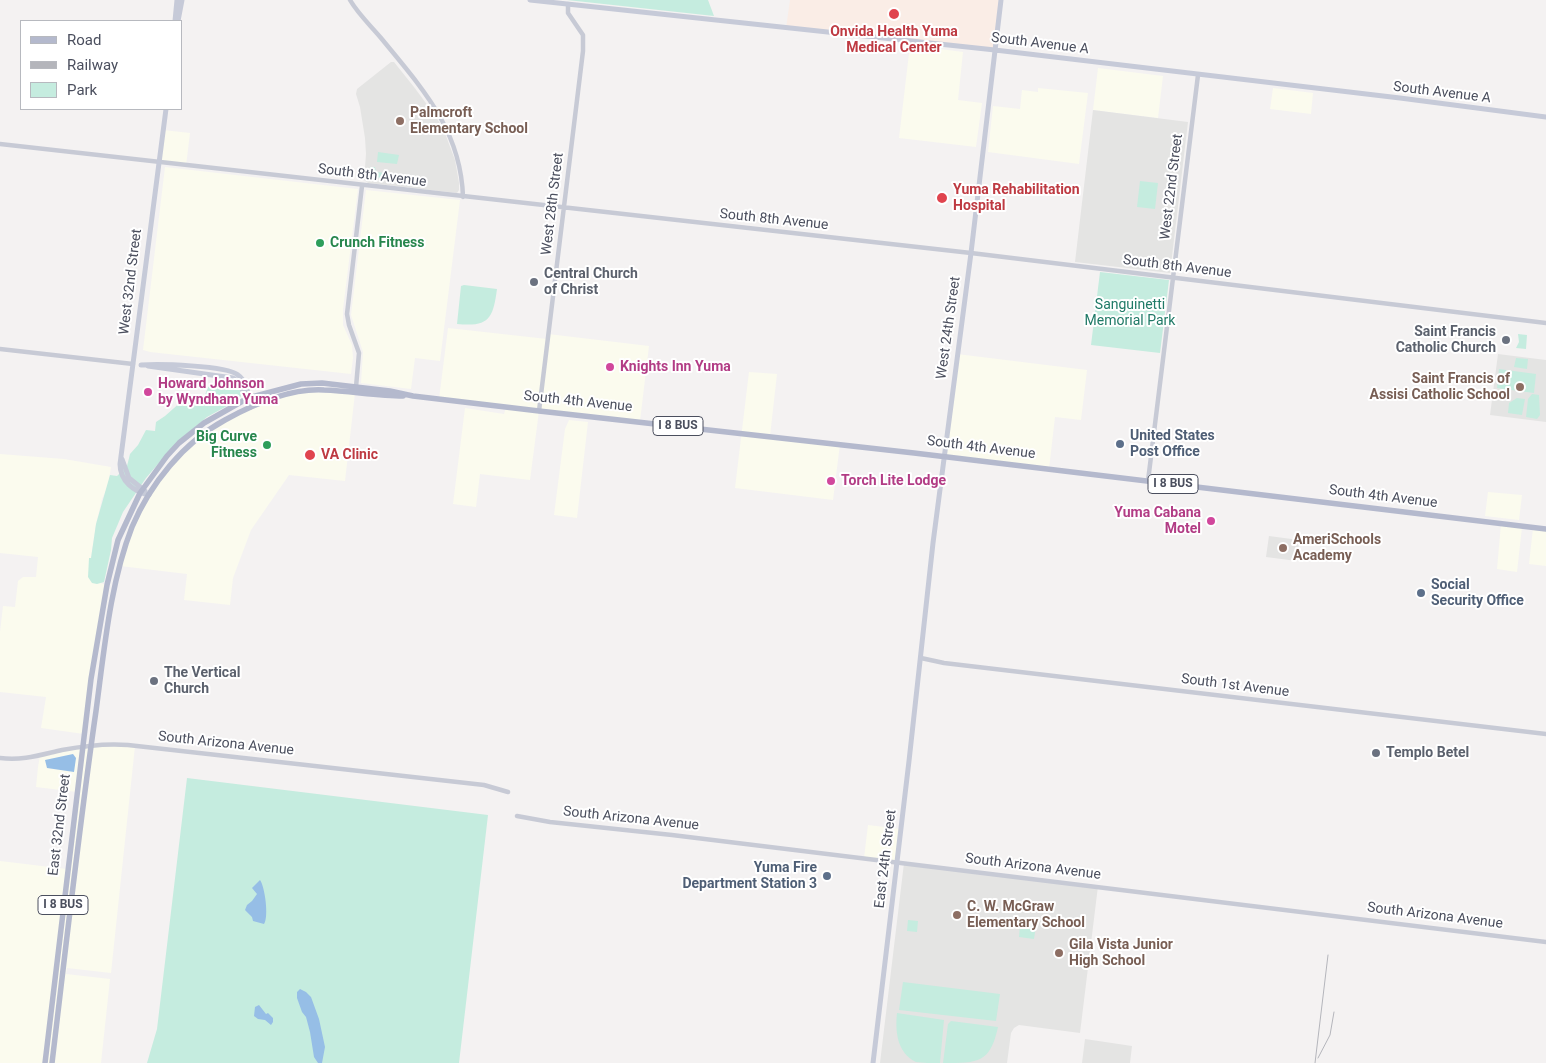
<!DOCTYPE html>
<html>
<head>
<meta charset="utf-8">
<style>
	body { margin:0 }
	#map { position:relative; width:1546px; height:1063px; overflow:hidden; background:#f4f2f2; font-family:Roboto,sans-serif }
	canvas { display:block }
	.legend { position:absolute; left:20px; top:20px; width:162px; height:90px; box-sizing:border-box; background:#fff; border:1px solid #b7b9bf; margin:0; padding:6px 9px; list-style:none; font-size:15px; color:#4b4f5e }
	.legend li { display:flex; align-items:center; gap:10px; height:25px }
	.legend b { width:25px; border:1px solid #b7b9bf }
</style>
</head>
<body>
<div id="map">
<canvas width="1546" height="1063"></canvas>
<ul class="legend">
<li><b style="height:6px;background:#b4b9cd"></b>Road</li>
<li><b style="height:6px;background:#b4b5bb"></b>Railway</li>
<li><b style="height:14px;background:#c5ecdf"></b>Park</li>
</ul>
</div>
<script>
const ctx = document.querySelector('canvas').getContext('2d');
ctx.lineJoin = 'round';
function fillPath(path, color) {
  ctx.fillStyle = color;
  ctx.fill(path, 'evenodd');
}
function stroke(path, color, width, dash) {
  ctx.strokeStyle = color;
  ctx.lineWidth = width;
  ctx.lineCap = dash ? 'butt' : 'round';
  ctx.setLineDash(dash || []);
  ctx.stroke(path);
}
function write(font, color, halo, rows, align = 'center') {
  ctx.font = font + ' Roboto,sans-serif';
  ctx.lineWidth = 4;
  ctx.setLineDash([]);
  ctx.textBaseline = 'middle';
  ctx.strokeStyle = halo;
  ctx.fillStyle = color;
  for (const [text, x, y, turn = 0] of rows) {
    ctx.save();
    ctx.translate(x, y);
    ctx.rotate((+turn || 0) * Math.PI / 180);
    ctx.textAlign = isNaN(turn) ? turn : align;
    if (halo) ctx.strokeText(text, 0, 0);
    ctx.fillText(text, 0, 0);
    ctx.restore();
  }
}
fillPath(new Path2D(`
	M910,45l53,7 -5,48 24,3 -6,44 -77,-9z
	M1098,68l65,8 -5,42 -65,-8z
	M1038,88l50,5 -9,71 -91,-12 5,-46 27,3 2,-19 16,2z
	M1273,88l40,5 -2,21 -41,-5z
	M163,130l27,3 -4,33 -28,-4z
	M165,167l193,22 -15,120v16l9,20 1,13 -2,16 -201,-22 -7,-2z
	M366,190l94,10 -20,161 -25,-3 -4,31 -50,-6 2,-31 -12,-37z
	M448,328l99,11 1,-5 101,12 -9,75 -101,-10 -9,69 -50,-6 -4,33 -23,-3 12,-96 39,6 2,-7 -67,-8z
	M957,354l130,16 -6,50 -26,-3 -6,52 -106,-13z
	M749,372l28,2 -7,62 70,8 -7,56 -98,-12z
	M296,392l59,1 -10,88 -56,-6 -38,55 -18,48 -3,27 -46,-5 3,-26 -67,-8 4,-15 25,-56 40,-49 36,-26z
	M569,420l19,2 -11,96 -23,-3 11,-86z
	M0,454l64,5 47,8 -3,19 -6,13 -6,25 -5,34 9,25 7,2 -23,149 -43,-6 5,-31 -46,-5v-60l3,-26 12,1 3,-26 5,-4h13l2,-20 -38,-4z
	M1488,492l34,3 -3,25 -34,-4z
	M1501,524l45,5v37l-17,-2 4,-36 -11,-1 -5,45 -20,-3z
	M91,746h44l-24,227 -44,-5 -1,6 44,5 -9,84h-101v-202l67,8 10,-77 -41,-5 2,-20 2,-12z
	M868,825l33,4 -4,33 -33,-4z`), '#fbfbee');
fillPath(new Path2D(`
	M391,62h3l20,25 20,27 9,14 12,32 4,23v7l-2,3 -89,-10 -4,-3 2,-26 -1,-16 -5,-31 -4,-13 1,-5z
	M1093,110l95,12 -18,151 -95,-11z
	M1498,354l48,6v62l-56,-7z
	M1269,536l30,4 -2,21 -31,-4z
	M904,863l194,23 -18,147 -61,-8 -5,3 -3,5 -4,30h-127z
	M1085,1039l47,7 -2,17h-48z`), '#e4e4e3');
fillPath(new Path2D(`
	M790,0h211l-6,50 -209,-22z`), '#faede6');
fillPath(new Path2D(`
	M567,0h141l6,16z
	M378,152l21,3 -2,9 -20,-2z
	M370,167h5l1,5 18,2v5l-21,-2 -4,-6z
	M1140,181l18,2 -3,26 -18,-2z
	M1100,272l69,8 -9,73 -69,-8z
	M464,285l33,4c-4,30 -8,38 -40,35l4,-38z
	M1518,334l9,1 -1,14 -10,-1 3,-6z
	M1516,358l12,1 -1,10 -13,-2z
	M1499,369l37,5 -2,19 -37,-5z
	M221,379l9,1 9,7 2,9 -3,4 -31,17 -31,26 -30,35 -23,34 -11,26 -1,12 -7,32 -7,2 -5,-1 -4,-6 1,-19h2l5,-34 14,-49 7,1 10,-10 3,-12 8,-9 8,-15 9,1 1,-9 9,-6 17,-15 21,-1 5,-13z
	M1532,394l7,1 1,20 -3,4 -11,-2 2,-18z
	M1517,398l8,1 -3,16 -14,-2 1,-10z
	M187,778l301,37 -29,248h-312l10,-34z
	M908,920l10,1 -1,11 -10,-1z
	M1020,925l16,1 -2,13 -15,-2z
	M903,982l97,12 -4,27 -97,-11z
	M897,1013l47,7 -4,43c-7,0 -18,0 -24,-1 -19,-9 -21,-31 -19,-49z
	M951,1021l47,6c-8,36 -19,36 -55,36l5,-39z`), '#c5ecdf');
fillPath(new Path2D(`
	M73,754l3,4 -2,14 -27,-4 -2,-8z
	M260,880c5,7 9,37 4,44l-11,-3 -1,-4 -7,-7 2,-5 5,-4 5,-7 -5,-6z
	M300,989l6,3 5,5 8,22 6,28 -3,16h-4l-4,-6 -4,-25 -4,-15 -4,-5 -5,-14v-6z
	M259,1005l7,9 2,-1 5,5v4l-2,3 -6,-5 -7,-1 -4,-3 1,-9z`), '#96bee6');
stroke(new Path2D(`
	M350,0c8,14 21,26 31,38 41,50 80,92 82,159
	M0,144l971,109 575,70
	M0,349l133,15
	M356,387l3,-34 -10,-28 -2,-11 15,-128
	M539,411l44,-360v-16l-15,-22v-9
	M1148,481l50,-406
	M921,658l23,5 602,71
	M0,758c22,3 40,-3 62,-8 21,-4 43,-7 66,-5l356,40 24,7
	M517,816l33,6 122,13 874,107`), '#c7cad5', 4.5);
stroke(new Path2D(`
	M530,0l465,50 405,48 146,19
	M175,21l2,-21
	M178,21l4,-21
	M141,365c17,-1 85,0 97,10 10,7 10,22 13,32
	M148,366l85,12c9,5 8,14 15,20
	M122,459l7,19 16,13
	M149,495c-15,-3 -29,-14 -29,-31l46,-355
	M873,1063l36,-302 24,-218 38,-290 30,-253`), '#c6cad8', 5);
stroke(new Path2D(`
	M45,1063l46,-384 16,-94 11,-45 22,-47 27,-37 12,-13 25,-20 44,-25 53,-14 21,-1 68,8 23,5 126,15 375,42 632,76
	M52,1063c14,-117 27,-235 44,-352 8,-59 14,-128 36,-184 18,-43 52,-85 93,-107 29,-16 66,-32 99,-30 27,1 53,6 79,6`), '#b4b9cd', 5.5);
stroke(new Path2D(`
	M1318,1058l12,-23 4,-23
	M1315,1063l13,-108`), '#b4b5bb', 1);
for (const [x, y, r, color] of [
	[894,14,6,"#e0444e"],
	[400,121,5,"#8d6e63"],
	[942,198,6,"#e0444e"],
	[320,243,5,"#2e9e5b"],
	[534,282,5,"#6b7280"],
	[1506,340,5,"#6b7280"],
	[610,367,5,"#d1479c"],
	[1520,387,5,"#8d6e63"],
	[148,392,5,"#d1479c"],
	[1120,444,5,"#5c6f8a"],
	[267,445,5,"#2e9e5b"],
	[310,455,6,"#e0444e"],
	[831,481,5,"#d1479c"],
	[1211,521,5,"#d1479c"],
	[1283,548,5,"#8d6e63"],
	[1421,593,5,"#5c6f8a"],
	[154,681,5,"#6b7280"],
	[1376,753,5,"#6b7280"],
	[827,876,5,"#5c6f8a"],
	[957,915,5,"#8d6e63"],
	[1059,953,5,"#8d6e63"]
]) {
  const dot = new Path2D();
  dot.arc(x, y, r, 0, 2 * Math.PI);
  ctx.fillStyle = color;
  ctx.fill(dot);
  stroke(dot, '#fff', 2);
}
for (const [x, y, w] of [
	[678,426,50],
	[1173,484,50],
	[63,905,50]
]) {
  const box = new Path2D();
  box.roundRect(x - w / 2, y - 9.5, w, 19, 4);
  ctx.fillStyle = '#fff';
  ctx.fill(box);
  stroke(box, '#4b4f5e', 1);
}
write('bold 12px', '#4b4f5e', null, [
	["I 8 BUS",678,426],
	["I 8 BUS",1173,484],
	["I 8 BUS",63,905]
]);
write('bold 14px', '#be3a42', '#fff', [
	["Onvida Health Yuma",894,32,"center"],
	["Medical Center",894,48,"center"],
	["Yuma Rehabilitation",953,190],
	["Hospital",953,206],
	["VA Clinic",321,455]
], 'left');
write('14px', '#4b4f5e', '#fff', [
	["South Avenue A",1040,44,7],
	["South Avenue A",1442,93,7],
	["South 8th Avenue",372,176,7],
	["West 22nd Street",1172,187,-83],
	["West 28th Street",553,204,-83],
	["South 8th Avenue",774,220,6],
	["South 8th Avenue",1177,267,7],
	["West 32nd Street",131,282,-83],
	["West 24th Street",949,328,-82],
	["South 4th Avenue",578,402,6],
	["South 4th Avenue",981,448,7],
	["South 4th Avenue",1383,497,7],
	["South 1st Avenue",1235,686,7],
	["South Arizona Avenue",226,744,6],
	["South Arizona Avenue",631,819,6],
	["East 32nd Street",60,825,-83],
	["East 24th Street",886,859,-83],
	["South Arizona Avenue",1033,867,7],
	["South Arizona Avenue",1435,916,7]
]);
write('bold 14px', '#785e54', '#fff', [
	["Palmcroft",410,113],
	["Elementary School",410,129],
	["Saint Francis of",1510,379,"right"],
	["Assisi Catholic School",1510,395,"right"],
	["AmeriSchools",1293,540],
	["Academy",1293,556],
	["C. W. McGraw",967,907],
	["Elementary School",967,923],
	["Gila Vista Junior",1069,945],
	["High School",1069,961]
], 'left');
write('bold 14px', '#27864d', '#fff', [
	["Crunch Fitness",330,243],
	["Big Curve",257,437,"right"],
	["Fitness",257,453,"right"]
], 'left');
write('bold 14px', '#5b616d', '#fff', [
	["Central Church",544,274],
	["of Christ",544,290],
	["Saint Francis",1496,332,"right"],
	["Catholic Church",1496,348,"right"],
	["The Vertical",164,673],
	["Church",164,689],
	["Templo Betel",1386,753]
], 'left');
write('14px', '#207a67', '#fff', [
	["Sanguinetti",1130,305],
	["Memorial Park",1130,321]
]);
write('bold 14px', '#b23c85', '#fff', [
	["Knights Inn Yuma",620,367],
	["Howard Johnson",158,384],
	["by Wyndham Yuma",158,400],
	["Torch Lite Lodge",841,481],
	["Yuma Cabana",1201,513,"right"],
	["Motel",1201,529,"right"]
], 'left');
write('bold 14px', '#4e5e75', '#fff', [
	["United States",1130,436],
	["Post Office",1130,452],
	["Social",1431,585],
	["Security Office",1431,601],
	["Yuma Fire",817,868,"right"],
	["Department Station 3",817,884,"right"]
], 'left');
</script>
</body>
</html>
